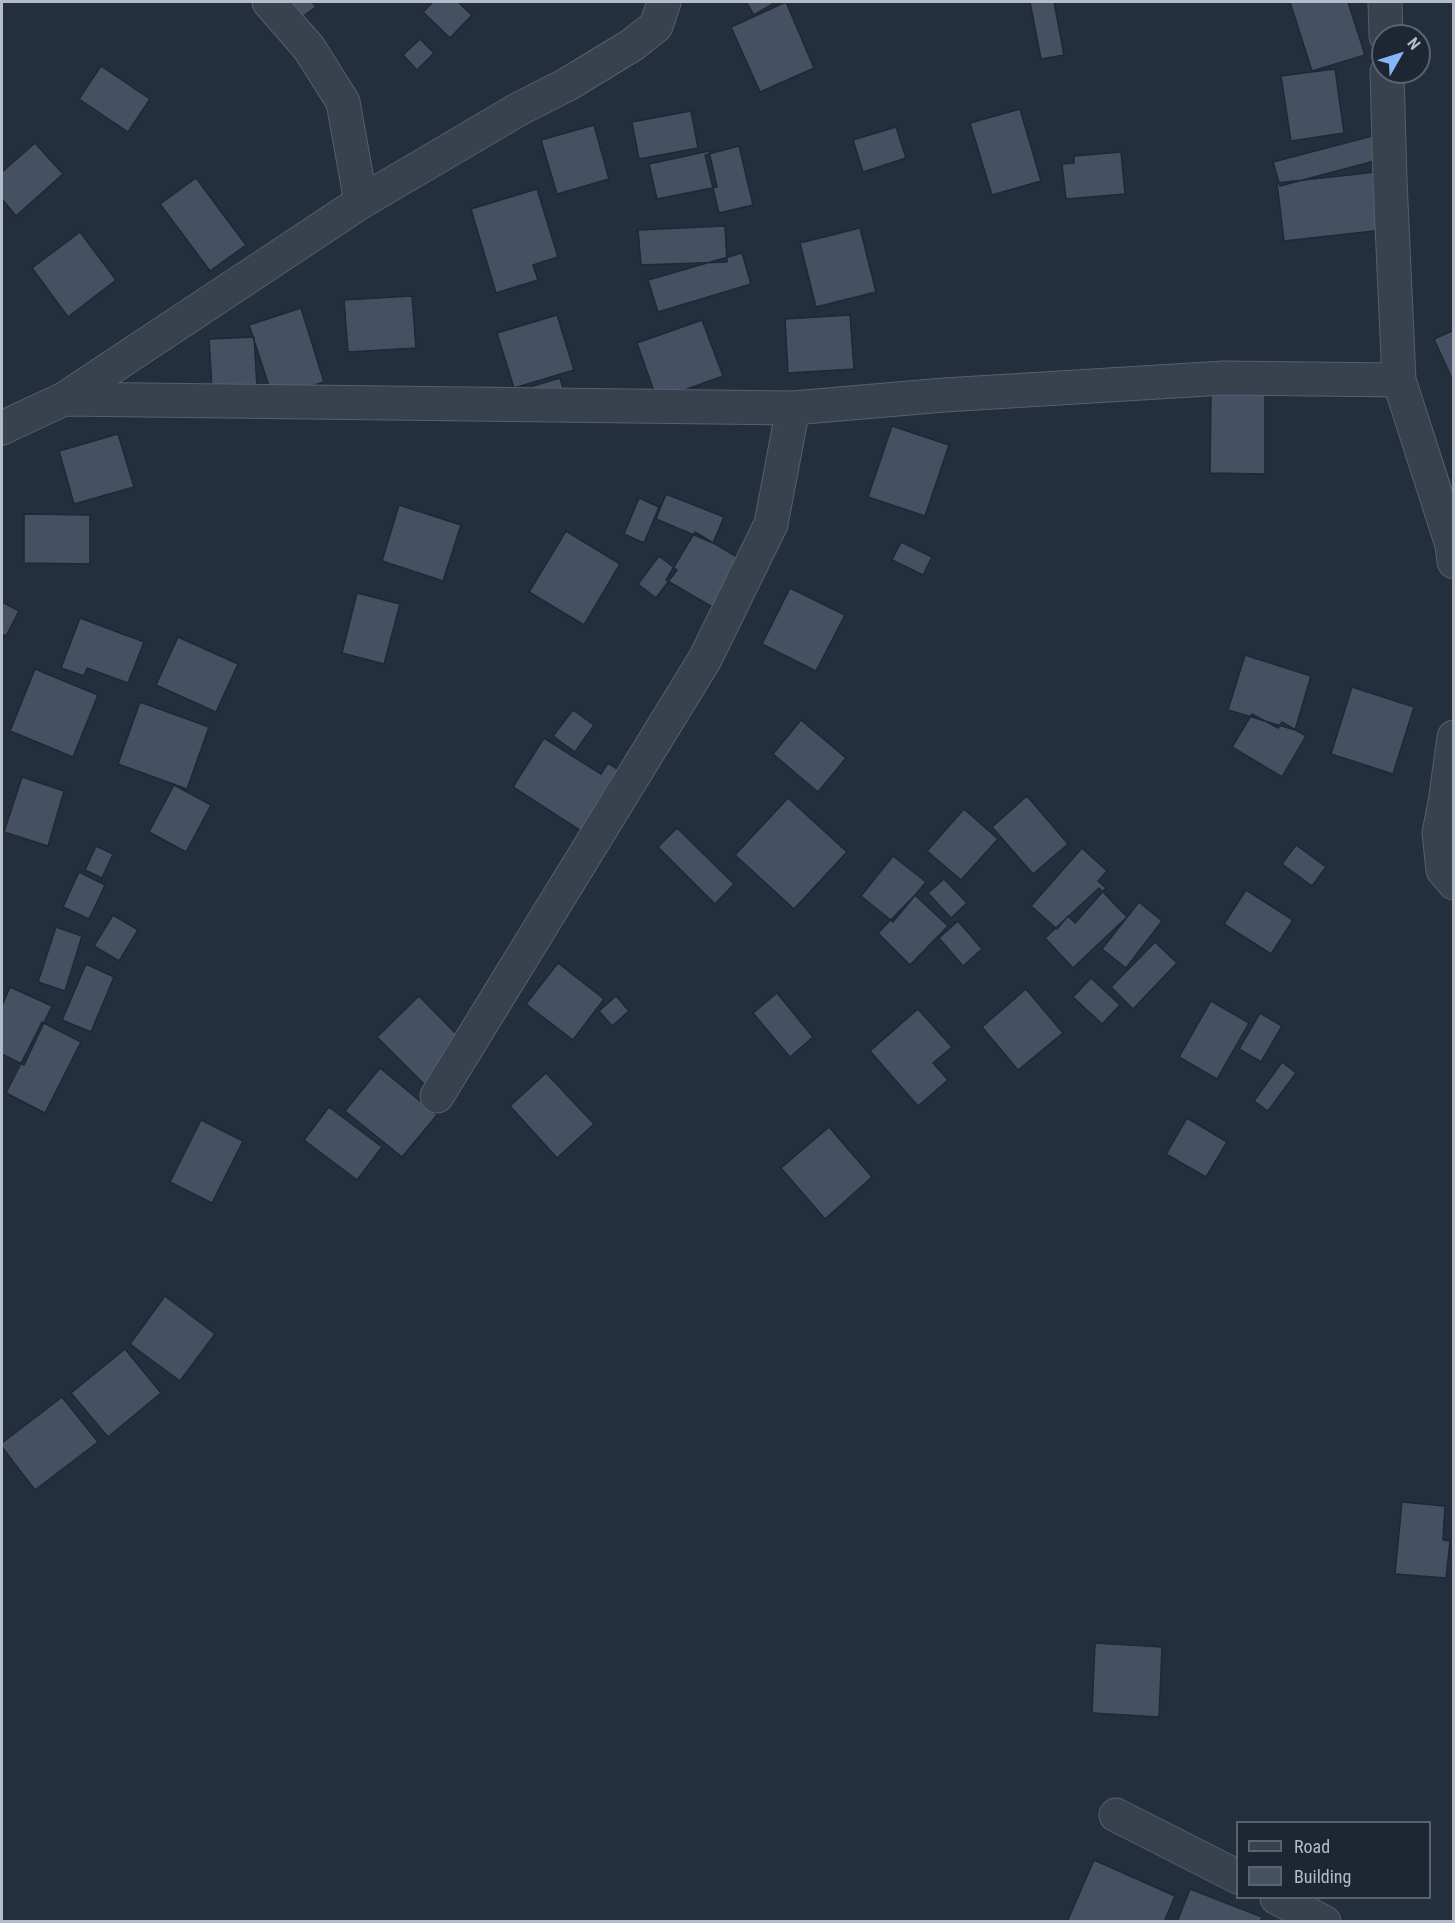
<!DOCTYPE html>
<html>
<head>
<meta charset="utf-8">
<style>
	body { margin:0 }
	#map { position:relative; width:1455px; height:1923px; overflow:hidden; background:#242f3e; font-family:"Roboto Condensed",sans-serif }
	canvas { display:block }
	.frame { position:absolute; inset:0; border:3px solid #b4bcc9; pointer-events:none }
	.legend { position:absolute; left:1236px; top:1821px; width:195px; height:78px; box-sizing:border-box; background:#1d2633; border:2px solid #59626f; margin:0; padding:8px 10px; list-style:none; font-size:18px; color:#b4bcc9 }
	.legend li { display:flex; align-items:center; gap:12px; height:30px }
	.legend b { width:30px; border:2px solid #59626f }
	.north { position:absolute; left:1371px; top:24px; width:60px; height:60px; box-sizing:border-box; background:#1d2633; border:2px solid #59626f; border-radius:50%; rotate:51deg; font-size:16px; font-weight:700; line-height:24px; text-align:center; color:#b4bcc9 }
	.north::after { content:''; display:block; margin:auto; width:21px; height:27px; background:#8ab4f8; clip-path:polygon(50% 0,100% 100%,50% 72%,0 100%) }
</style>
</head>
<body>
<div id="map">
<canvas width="1455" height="1923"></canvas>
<div class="frame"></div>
<ul class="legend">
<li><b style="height:8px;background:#38414e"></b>Road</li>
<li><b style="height:16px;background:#455162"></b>Building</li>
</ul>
<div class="north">N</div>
</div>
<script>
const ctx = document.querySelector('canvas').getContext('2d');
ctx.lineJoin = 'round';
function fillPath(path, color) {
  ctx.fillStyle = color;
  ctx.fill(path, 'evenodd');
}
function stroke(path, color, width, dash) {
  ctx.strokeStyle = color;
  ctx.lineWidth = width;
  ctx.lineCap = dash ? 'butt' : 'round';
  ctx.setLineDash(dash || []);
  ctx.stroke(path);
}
const building = new Path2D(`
	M275,2h37l4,5 -24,17z
	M433,2h25l14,13 -22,23 -27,-26z
	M746,2h30l-22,13z
	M786,2l28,66 -54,24 -29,-65z
	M1030,2h24l10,53 -23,4z
	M1290,2h58l17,53 -53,16z
	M420,39l14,14 -17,17 -14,-15z
	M101,66l49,33 -22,33 -49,-33z
	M1335,69l9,64 -53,8 -10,-65z
	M1020,109l21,72 -49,14 -22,-72z
	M691,111l7,37 -59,11 -7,-37z
	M594,125l15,54 -52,15 -16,-54z
	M896,127l10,31 -43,14 -10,-32z
	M1376,135l6,24 -102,27 -7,-24z
	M35,143l28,31 -47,42 -14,-17v-27z
	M739,146l14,59 -34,8 -14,-58z
	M709,151l8,36 -60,12 -8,-35z
	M1121,152l4,42 -59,5 -4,-35 12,-1v-7z
	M1376,172l7,58 -99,11 -7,-58z
	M196,178l50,67 -36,26 -50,-67z
	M537,189l21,68 -25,8 5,15 -42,13 -25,-84z
	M725,226l2,36 -86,3 -3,-35z
	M860,228l16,64 -60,15 -16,-64z
	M80,232l36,48 -48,37 -36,-49z
	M742,253l9,31 -93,28 -10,-32z
	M412,296l4,52 -68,4 -4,-52z
	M301,308l23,74 -51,16 -24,-73z
	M557,315l17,55 -60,18 -17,-55z
	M850,315l4,54 -66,4 -3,-54z
	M702,320l21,56 -66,24 -20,-57z
	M1454,330v53l-20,-44z
	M254,337l4,67 -45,2 -4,-67z
	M560,378l7,24 -54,-10z
	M1211,391h54v83l-55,-1z
	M892,426l57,19 -24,71 -57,-19z
	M118,434l16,53 -60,17 -15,-53z
	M666,494l58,23 -11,26 -57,-24z
	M639,498l20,9 -15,36 -20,-9z
	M399,505l62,20 -18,56 -61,-20z
	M24,514l66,1v49l-66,-1z
	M566,531l54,33 -36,61 -55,-33z
	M695,532l47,28 -28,48 -48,-28z
	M901,542l31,15 -9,18 -31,-15z
	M659,556l18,14 -21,28 -18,-14z
	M790,588l55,27 -29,56 -54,-27z
	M357,593l43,11 -16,60 -42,-11z
	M2,602l17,9 -13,25 -4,-2z
	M80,618l64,24 -16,41 -41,-15 -3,8 -23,-8z
	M178,637l60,27 -22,48 -60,-27z
	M1245,655l66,21 -16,54 -67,-20z
	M35,669l63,26 -25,62 -63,-26z
	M1352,687l62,20 -21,67 -62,-20z
	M140,702l69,25 -22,62 -69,-25z
	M573,710l21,15 -19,27 -22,-16z
	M1252,714l26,14 4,-6 24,14 -24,41 -50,-30z
	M801,720l45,38 -28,34 -45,-38z
	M544,738l57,36 7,-11 26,17 -39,60 -82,-53z
	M22,777l42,14 -16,55 -44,-14z
	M174,785l37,20 -25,47 -37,-20z
	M1027,796l41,48 -35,30 -41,-47z
	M788,798l59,54 -53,57 -59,-54z
	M964,809l34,30 -37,41 -34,-29z
	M677,828l57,56 -19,20 -57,-57z
	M1296,845l30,22 -14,19 -30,-22z
	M96,846l17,8 -11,24 -17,-8z
	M1082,848l25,23 -9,10 8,7 -31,35 -7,-7 -11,13 -26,-23z
	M893,856l33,26 -33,40 -32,-26z
	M79,872l26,13 -16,34 -26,-12z
	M944,879l23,24 -16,15 -23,-25z
	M1099,888l28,29 -54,51 -28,-30z
	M1246,890l47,30 -22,34 -47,-30z
	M915,895l33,31 -38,39 -32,-32z
	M1139,902l23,19 -36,47 -24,-19z
	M113,915l25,15 -19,31 -25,-15z
	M958,921l24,28 -19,17 -24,-28z
	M56,927l26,9 -17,55 -27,-9z
	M1155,942l22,21 -44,46 -22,-22z
	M558,963l46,36 -31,41 -47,-36z
	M86,964l28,13 -23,55 -29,-12z
	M1091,978l29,27 -18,19 -29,-27z
	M10,987l42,19 -28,59 -22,-11v-48z
	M1026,989l37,44 -45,37 -36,-43z
	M777,993l36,44 -23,20 -37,-44z
	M419,996l50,51 -41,41 -51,-51z
	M616,996l13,15 -17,15 -13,-15z
	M1211,1001l38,22 -32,56 -38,-22z
	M918,1009l34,38 -19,16 15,17 -30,26 -48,-55z
	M1260,1013l22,13 -21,36 -22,-13z
	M42,1022l39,20 -36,71 -39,-20z
	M1282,1062l14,11 -28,38 -14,-10z
	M380,1068l57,47 -35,42 -57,-46z
	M546,1073l48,51 -37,34 -47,-52z
	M329,1107l53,40 -25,33 -53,-40z
	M1187,1118l40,24 -21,35 -40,-23z
	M201,1120l42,21 -31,62 -42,-21z
	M829,1127l43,50 -47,42 -44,-51z
	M165,1296l50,38 -35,47 -50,-37z
	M125,1349l36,44 -53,44 -37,-44z
	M62,1397l36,45 -63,48 -33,-43v-4z
	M1402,1502l43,4 -2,34 7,1 -4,37 -51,-4z
	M1095,1643l67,4 -3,70 -67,-4z
	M1094,1860l81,36 -11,26h-97z
	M1190,1889l72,28 -2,5h-83z`);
fillPath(building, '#455162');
stroke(building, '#1f2835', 1.5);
const minor = new Path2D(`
	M269,2l40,46 34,54 18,100
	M1385,2l1,34
	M1387,72l3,108 9,200 53,165 2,17
	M64,399l729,9 151,-13 280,-17 175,2
	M2,428l62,-29 297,-197 158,-93 49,-25 64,-39 24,-19 8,-24
	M1454,737l-9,66 -6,30 4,37 11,13
	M437,1096l268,-437 66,-135 22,-116
	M1116,1815l122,62
	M1277,1898l47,24`);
stroke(minor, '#565f6c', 35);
stroke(minor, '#38414e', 33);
</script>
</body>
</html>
